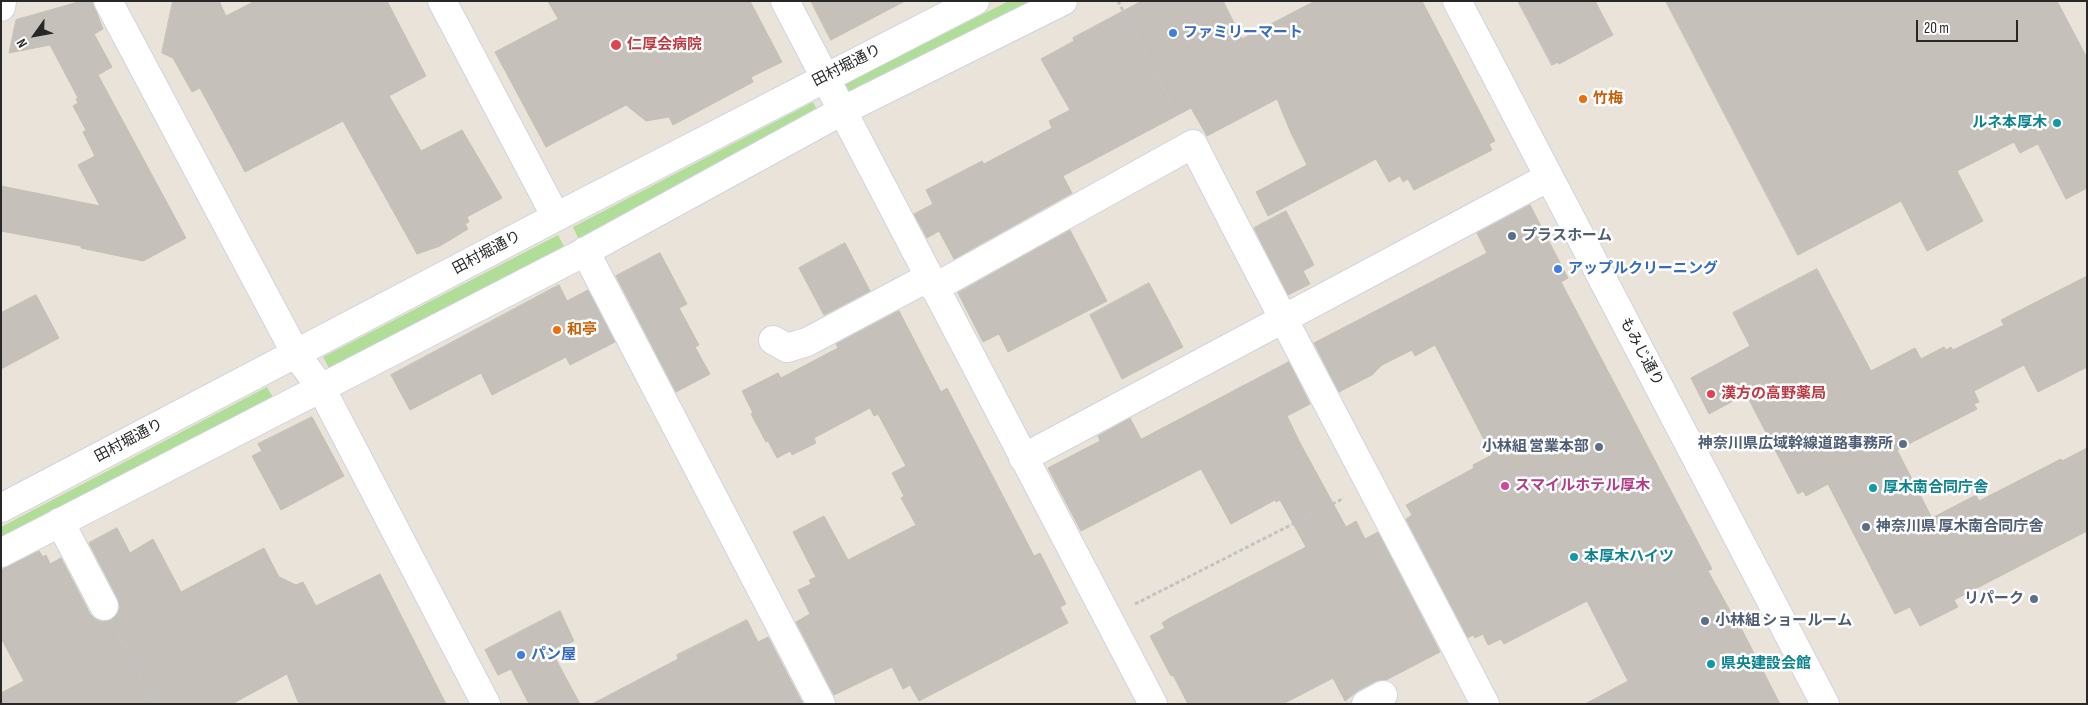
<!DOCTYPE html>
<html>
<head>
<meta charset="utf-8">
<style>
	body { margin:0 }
	#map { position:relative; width:2088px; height:705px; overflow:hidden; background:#eae3da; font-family:"Sofia Sans Condensed",sans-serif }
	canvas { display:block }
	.frame { position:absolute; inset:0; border:2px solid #282828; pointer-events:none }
	.north { position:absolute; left:10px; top:10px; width:50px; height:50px; -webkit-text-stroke:4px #fff; paint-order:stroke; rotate:238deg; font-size:14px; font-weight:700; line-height:20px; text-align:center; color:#282828 }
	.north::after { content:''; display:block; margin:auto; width:18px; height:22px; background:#282828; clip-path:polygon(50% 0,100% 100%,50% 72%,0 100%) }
	.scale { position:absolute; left:1916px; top:20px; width:102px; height:22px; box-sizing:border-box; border:2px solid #282828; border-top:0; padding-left:6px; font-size:15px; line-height:18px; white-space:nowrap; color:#282828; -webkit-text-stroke:4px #fff; paint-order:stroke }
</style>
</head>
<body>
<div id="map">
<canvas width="2088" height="705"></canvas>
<div class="frame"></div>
<div class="north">N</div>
<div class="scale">20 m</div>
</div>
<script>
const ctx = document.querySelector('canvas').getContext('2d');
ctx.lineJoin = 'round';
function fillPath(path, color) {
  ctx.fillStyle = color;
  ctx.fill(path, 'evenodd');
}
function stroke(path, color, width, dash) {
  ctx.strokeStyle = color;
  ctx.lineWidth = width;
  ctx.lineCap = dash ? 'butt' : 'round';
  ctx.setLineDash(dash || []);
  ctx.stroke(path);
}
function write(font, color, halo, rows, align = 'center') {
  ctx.font = font + ' "Sofia Sans Condensed","Noto Sans JP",sans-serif';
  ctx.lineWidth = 5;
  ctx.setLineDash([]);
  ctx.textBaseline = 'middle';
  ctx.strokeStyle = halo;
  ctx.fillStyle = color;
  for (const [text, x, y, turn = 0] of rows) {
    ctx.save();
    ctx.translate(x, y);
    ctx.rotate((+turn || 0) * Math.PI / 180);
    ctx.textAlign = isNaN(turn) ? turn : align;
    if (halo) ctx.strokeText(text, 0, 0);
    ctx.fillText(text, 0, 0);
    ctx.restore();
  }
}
fillPath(new Path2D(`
	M1009,1h35l-199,100 -7,-14z
	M813,102l6,12 -240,126 -6,-13z
	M558,235l7,13 -235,122 -7,-13z
	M267,387l8,14 -274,144v-18z`), '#b0de99');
const building = new Path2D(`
	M82,1h10l11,28 -9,5 18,33 -14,8 88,163 -43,23 -62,-13v-2l-80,-15v-45l99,20 -22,-41 17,-9 -12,-24 3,-2 -13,-24 5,-3 -2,-4 2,-1 -28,-53 -41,8 7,-33z
	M173,1h46l7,15 29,-15h132l39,75 -37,20 32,55 41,-21 40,68 -35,19 2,5 -4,2 3,5 -28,17 -23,8 -74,-133 -98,51 -45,-84 -8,4 -19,-34 -11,-5z
	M548,1h202l32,61 -31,15 2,5 -80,43 -4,-8 -23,4 -20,-16 -80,42 -51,-95 63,-33z
	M811,1h94l-74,39z
	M1142,1h81l19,38 73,-38h107l73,140 -6,3 3,6 -78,40 -6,-11 -5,3 -3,-6 -11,6 -13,-23 -108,57 -12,-24 51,-27 -16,-32 -14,-34 -70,37 -16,-28 -128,68 9,17 -118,66 -15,-28 -12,7 -13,-24 19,-10 -7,-14 56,-29 2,3 68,-36 -3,-7 21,-11 -29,-51 33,-18 -1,-3z
	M1518,1h77l18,34 -54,29 -1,-2 -6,3z
	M1666,1h391l30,57v130l-21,11 -28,-55 -18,9 -6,-11 -57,29 26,50 -56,30 -26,-50 -103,54z
	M1530,205l38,73 -7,4 151,287 -4,2 30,54 1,-1 41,80h-195l43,-23 -41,-80 -83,43 -3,-5 -13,6 -5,-11 -8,4 -2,-3 -5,3 -62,-119 6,-4 -6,-10 68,-37 -1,-3 19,-10 -57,-110 -20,11 -3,-6 -30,15 -10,10 -33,17 -25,-49 173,-90 -10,-20z
	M1286,211l28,54 -11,6 7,13 -22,11 -34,-67z
	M1070,230l37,71 -99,51 -9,-18 -16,8 -25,-49z
	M845,243l25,48 -46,24 -25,-47z
	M660,253l27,51 -8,4 20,37 -4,2 15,27 -34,18 -60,-116z
	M1817,269l54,102 44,-23 6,11 23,-12 2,3 5,-3 2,3 51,-25 -3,-5 86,-44v91l-49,25 -14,-27 -50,26 5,11 -5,2 3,5 -80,41 35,68 44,-23 3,6 82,-42 1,2 25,-13v83l-133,69 4,7 -38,19 -10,-19 -15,7 -67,-130 -22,12 -3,-5 -5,3 -52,-100 -37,20 -18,-36 59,-32 -17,-33z
	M1149,283l34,64 -61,32 -32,-64z
	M559,285l8,16 21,-11 27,52 -45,23 -4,-8 -74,38 -11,-22 -71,37 -19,-35z
	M36,295l23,43 -58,31v-56z
	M899,311l42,81 6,-4 87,168 6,-3 26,51 -6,3 8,16 -149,78 -9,-16 -7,4 -11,-22 -58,28 -38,-73 14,-8 -12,-24 13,-6 -2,-4 7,-3 -23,-45 31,-16 24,44 68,-35 -15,-27 3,-2 -12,-23 14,-7 -28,-52 -4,2 -4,-8 -56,30 2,5 -24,12 -2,-4 -13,7 -9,-17 -2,1 -15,-28 2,-1 -11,-22 36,-18 3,5 57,-30 -2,-4z
	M1289,362l21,42 -23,12 12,25 47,86 10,-6 9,18 13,-7 62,120 -54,28 -10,1 -17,9 -14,11 -12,-23 -50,26h-95l-15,-29 -2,1 -21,-40 15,-8 -3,-5 6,-4 138,-72 -26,-47 -4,2 -1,-2 -44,24 -30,-55 -120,62 -33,-63 52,-27 -2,-5 32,-18 11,21z
	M312,417l32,59 -63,34 -29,-54 10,-5 -4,-7z
	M117,528l13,25 23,-14 28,53 83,-44 15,29 17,8 7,-3 13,24 64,-32 66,130h-147l-12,-30 -55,30h-231v-11l23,-12 -23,-43v-68l38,-19 4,6 3,-2 4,9 11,-6 29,56 5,5 8,3 8,-2 6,-6 3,-7 -2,-8 -29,-56z
	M560,611l14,30 -22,11 28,52h-51l-18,-35 -13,6 -13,-25z
	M747,620l11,22 10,-5 35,67h-211l86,-45 -1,-4z`);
fillPath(building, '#c5c0ba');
stroke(building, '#c5bfb4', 1);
const minor = new Path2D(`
	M108,1l188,353 25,34 165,316
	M442,1l114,216
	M785,1l368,703
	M1457,1l368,703
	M1,7l1,-6
	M585,251l236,453
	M934,288l259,-144c96,188 195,373 292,560
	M773,340l14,8 20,-6 122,-65
	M1023,458l526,-281
	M1,508l555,-291 419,-216
	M60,522l44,84
	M1,553l576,-297 265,-145 221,-110
	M1366,704l17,-9`);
stroke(minor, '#d0d3e0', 30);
stroke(new Path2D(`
	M1118,1l60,115
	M1135,604l209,-106
	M118,633l36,71`), '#c3c3c3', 3, [4, 2.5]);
stroke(minor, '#fff', 28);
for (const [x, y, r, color] of [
	[1173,33,5,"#3f7fe0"],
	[616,45,6,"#e0444e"],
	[1583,99,5,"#e8710a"],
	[2057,123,5,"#0f9aa8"],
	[1512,236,5,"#5c6f8a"],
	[1558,269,5,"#3f7fe0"],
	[557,330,5,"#e8710a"],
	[1711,394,5,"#e0444e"],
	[1903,444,5,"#5c6f8a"],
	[1599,447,5,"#5c6f8a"],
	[1505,486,5,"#d1479c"],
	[1873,488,5,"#0f9aa8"],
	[1866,527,5,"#5c6f8a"],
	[1574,557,5,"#0f9aa8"],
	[2034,599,5,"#5c6f8a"],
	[1705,621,5,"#5c6f8a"],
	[521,655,5,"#3f7fe0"],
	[1711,664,5,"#0f9aa8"]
]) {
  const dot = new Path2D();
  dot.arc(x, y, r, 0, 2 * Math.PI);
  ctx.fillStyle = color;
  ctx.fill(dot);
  stroke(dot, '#fff', 2);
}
write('bold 15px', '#366cbe', '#fff', [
	["ファミリーマート",1183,33],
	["アップルクリーニング",1568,269],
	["パン屋",531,655]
], 'left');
write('bold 15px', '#be3a42', '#fff', [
	["仁厚会病院",627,45],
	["漢方の高野薬局",1721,394]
], 'left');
write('15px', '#282828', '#fff', [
	["田村堀通り",847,66,-27],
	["田村堀通り",487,253,-28],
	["もみじ通り",1641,352,62],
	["田村堀通り",129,441,-28]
]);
write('bold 15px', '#c56008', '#fff', [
	["竹梅",1593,99],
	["和亭",567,330]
], 'left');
write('bold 15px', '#0d838f', '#fff', [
	["ルネ本厚木",2047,123,"right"],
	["厚木南合同庁舎",1883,488],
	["本厚木ハイツ",1584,557],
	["県央建設会館",1721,664]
], 'left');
write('bold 15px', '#4e5e75', '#fff', [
	["プラスホーム",1522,236],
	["神奈川県広域幹線道路事務所",1893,444,"right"],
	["小林組 営業本部",1589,447,"right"],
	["神奈川県 厚木南合同庁舎",1876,527],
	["リパーク",2024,599,"right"],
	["小林組 ショールーム",1715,621]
], 'left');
write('bold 15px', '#b23c85', '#fff', [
	["スマイルホテル厚木",1515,486]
], 'left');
</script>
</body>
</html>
